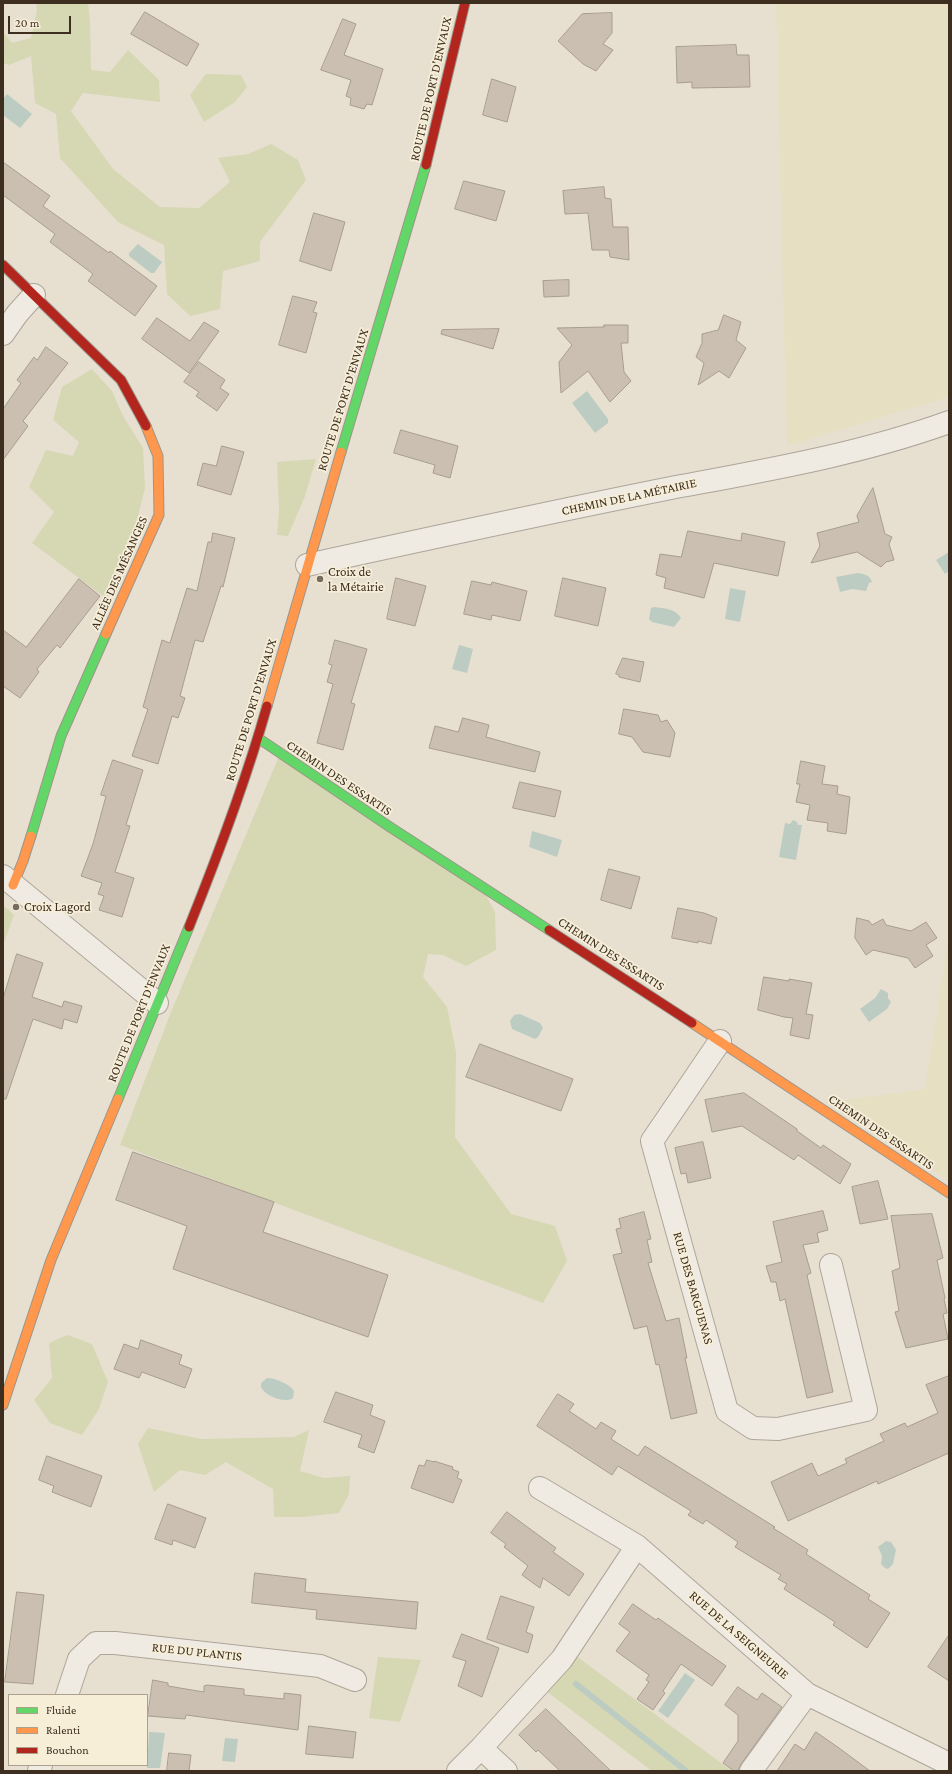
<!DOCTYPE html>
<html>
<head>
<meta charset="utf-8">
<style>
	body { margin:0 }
	#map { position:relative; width:952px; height:1774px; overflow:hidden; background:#e7e0d1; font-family:"Crimson Pro",serif }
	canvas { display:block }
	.frame { position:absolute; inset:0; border:4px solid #3d2e20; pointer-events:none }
	.legend { position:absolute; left:8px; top:1694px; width:140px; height:72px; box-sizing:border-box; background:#f7eed8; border:1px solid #ada18e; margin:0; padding:5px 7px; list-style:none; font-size:12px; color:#3d2e20 }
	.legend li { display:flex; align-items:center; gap:8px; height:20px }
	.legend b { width:20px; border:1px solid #ada18e }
	.scale { position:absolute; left:8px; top:16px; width:63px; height:18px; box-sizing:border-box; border:2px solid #3d2e20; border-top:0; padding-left:5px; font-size:12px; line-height:14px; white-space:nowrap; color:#3d2e20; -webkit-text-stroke:3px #f7eed8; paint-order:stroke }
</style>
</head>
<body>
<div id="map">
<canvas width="952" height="1774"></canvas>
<div class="frame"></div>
<ul class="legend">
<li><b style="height:5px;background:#63d668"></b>Fluide</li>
<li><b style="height:5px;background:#ff974d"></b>Ralenti</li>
<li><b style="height:5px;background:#b3261e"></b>Bouchon</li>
</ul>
<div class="scale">20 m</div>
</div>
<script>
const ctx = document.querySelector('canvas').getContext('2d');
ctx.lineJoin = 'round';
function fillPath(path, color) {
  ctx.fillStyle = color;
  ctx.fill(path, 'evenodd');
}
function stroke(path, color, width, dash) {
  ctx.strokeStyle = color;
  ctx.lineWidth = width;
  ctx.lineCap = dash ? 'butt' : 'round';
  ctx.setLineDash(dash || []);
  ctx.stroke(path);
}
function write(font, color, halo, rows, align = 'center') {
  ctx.font = font + ' "Crimson Pro",serif';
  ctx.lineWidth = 3.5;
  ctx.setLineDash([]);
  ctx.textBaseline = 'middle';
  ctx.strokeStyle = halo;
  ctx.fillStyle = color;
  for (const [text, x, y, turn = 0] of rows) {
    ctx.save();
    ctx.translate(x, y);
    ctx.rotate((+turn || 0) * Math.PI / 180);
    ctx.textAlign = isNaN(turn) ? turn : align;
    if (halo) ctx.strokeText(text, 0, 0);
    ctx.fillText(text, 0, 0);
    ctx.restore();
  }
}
fillPath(new Path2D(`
	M776,3h173v394l-162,49z
	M949,935v246l-119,-79 95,-13z`), '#e6dfc2');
fillPath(new Path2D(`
	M36,3h52l2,18 1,49 19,2 18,-22 31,30 1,22 -77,-9 -12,18 42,58 47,38 39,1 31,-26 -12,-24 30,-4 23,-10 27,16 8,20 -46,62v19l-37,10 -3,38 -30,7 -23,-22 -3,-49 -46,-23 -58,-64 -4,-44 -21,-11 -4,-47 -22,9 -6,-2v-31l9,11 19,-5 6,-28z
	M206,74l35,1 6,12 -12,15 -31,20 -14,-27z
	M92,369l20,22 11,25 20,32 2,40 -11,44 -27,67 -75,-56 22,-31 -25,-25 17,-37 27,6 6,-14 -26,-22 9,-33z
	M316,459l-11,37 -17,40 -11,-1 2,-25 -2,-48z
	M280,754l201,132 14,26 1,38 -30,16 -23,-11 -15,-1 -5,23 24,30 9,45 -1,85 56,77 44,12 12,35 -24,42 -423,-158 51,-133z
	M3,905l11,10 -11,30z
	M67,1335l25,9 16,38 -9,27 -17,26 -32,-12 -16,-23 18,-22 -3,-35z
	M148,1428l53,11 93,-2 15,-7 -9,41 24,7 26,-2 -1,18 -10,19 -36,4h-29l-1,-28 -47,-27 -21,13 -25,-5 -26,22 -16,-48z
	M572,1653l160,118h-80l-110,-83z
	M378,1657l43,3 -21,62 -31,-4z`), '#d6d7b3');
fillPath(new Path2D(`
	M7,94l25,20 -12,14 -17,-13v-16z
	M138,244l24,18 -8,11h-3l-22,-17v-3z
	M587,391l21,28v4l-13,10 -23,-30z
	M949,552v19l-4,3 -9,-14z
	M858,573c6,1 12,2 14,9l-3,1 -3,8 -14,-2 -12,3 -4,-15z
	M730,588l16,3 -6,31 -15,-3z
	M654,607c10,1 22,2 27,11l-7,9 -22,-5 -3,-3 2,-11z
	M459,645l14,4 -6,24 -15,-4z
	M793,820l4,2 1,3h4l-6,35 -17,-3 6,-34 5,1z
	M532,831l30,9 -5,17 -28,-10z
	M881,989l7,4v5l3,4 -4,7 -18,13 -9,-13 15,-11z
	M520,1014l20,9 3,5 -5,9 -3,2 -23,-10 -2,-8 4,-6z
	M267,1378c8,0 23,6 27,13l-1,7c-8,6 -28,-2 -32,-11v-4z
	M886,1541l5,1 5,8 -3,14 -5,5 -3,-1 -4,-4 1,-8 -4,-9z
	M685,1673l10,7 -27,38 -10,-7z
	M149,1732l16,1 -5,35h-13z
	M225,1738l13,1 -3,23 -13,-1z`), '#bcccc2');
stroke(new Path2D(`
	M576,1684l110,87`), '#bcccc2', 6);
const building = new Path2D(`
	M145,12l54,32 -12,22 -56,-32z
	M612,13v20l-9,11 10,6 -17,21 -13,-7 -25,-23 24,-27z
	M343,19l13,5 -12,31 39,14 -11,36 -5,-1 -3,5 -14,-4 1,-7 -5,-2 5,-16 -30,-10z
	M736,45l1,10h12l1,32 -58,1v-6l-15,1 -1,-36z
	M492,79l24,8 -9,35 -24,-7z
	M3,162l47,34 -7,10 66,47 1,-2 47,35 -22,30 -47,-35 5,-7 -43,-32 5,-8 -52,-39z
	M464,181l41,10 -9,30 -41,-12z
	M604,187l1,11 6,1 2,28h15l1,33 -19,-3 -1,-7h-17l-4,-37 -23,1 -2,-23z
	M314,213l31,9 -14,49 -31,-10z
	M569,280v16l-25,1 -1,-16z
	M293,296l24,6 -4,10 4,1 -11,40 -27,-8z
	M724,315l17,7 -5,18 10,8 -17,30 -10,-7 -21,14 6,-22 -8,-6 6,-14v-9l16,-4z
	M157,318l33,23 14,-19 15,9 -30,42 -47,-34z
	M604,325h24v18h-7l3,29 7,9 -21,21 -22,-31 -27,22 -2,-31 13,-17 -15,-17 47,-1z
	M499,329l-6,20 -52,-15 1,-4z
	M46,347l22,16 -45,58 5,5 -25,34v-51l18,-26 -4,-3 17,-23 3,3z
	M199,362l26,18 -5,8 9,6 -12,17 -21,-15 3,-4 -15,-10z
	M401,430l57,16 -8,32 -17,-5 2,-8 -41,-12z
	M222,446l22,6 -13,43 -34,-10 6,-22 13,3z
	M873,488l12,46 7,3 -3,7 5,16 -8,2 -5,5 -24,-15 -46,11 9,-17 -3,-13 42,-11 -2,-6z
	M688,531l53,10 1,-8 43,9 -7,34 -64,-13 -10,35 -40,-10 2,-10 -10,-3 4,-21 21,3z
	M213,533l22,5 -12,49 -2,-1 -18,56 -8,-2 -15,56 5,2 -7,20 -6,-2 -14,48 -26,-8 16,-47 -5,-2 19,-67 8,3 17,-55 10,3 11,-49h3z
	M396,578l30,8 -11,40 -28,-7z
	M563,578l43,10 -8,38 -43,-10z
	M79,579l21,17 -40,52 -3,-3 -20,24 2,3 -19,26 -17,-12v-56l23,17z
	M472,581l19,4 1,-3 35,9 -7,30 -28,-6 -1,5 -27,-6z
	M335,640l32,9 -16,54 4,1 -12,46 -26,-7 16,-59 -6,-2 5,-17 -3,-1z
	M623,658l21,4 -4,20 -21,-5v-2l-3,-1z
	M624,709l34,6 3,7 6,-2 8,13 -5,24 -27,-5 -11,-15 -13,-3z
	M463,718l26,7 -3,12 54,15 -5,20 -106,-24 6,-22 23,6z
	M113,760l30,10 -17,55 4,1 -15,46 19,6 -12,39 -23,-7 5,-14 -6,-2 4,-11 -21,-7 12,-32 13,-48 -5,-1z
	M801,761l24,5 -3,18 16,2 -1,8 13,3 -4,37 -19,-3 1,-8 -21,-3 3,-15 -14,-3 4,-18h-3z
	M520,782l41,9 -6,26 -42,-9z
	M609,869l31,8 -9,32 -30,-9z
	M678,908l26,5 13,5 -6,26 -13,-3v2l-26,-5z
	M857,918l12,3 3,4 11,-6 3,6 25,6 15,-9 11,16 -11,7 7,11 -18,12 -7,-10 -35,-8 -7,5 -11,-17z
	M17,954l26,9 -11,34 30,10 2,-6 18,5 -5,17 -13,-4 -2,10 -29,-10 -27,80h-3v-100z
	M764,977l25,4v-2l23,4 -6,31 7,1 -4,24 -19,-4 3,-17 -9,-1 -26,-7z
	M480,1044l93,35 -12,32 -95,-34z
	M744,1093l53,36v2l24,17 2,-3 28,19 -11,20 -42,-29 -4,5 -52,-34 -30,6 -7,-32z
	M703,1142l8,36 -23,5 -2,-10 -5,1 -6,-26z
	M133,1152l141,50 -11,30 125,43 -20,62 -195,-68 14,-43 -71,-26z
	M878,1181l10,38 -28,5 -8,-37z
	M823,1211l5,19 -11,3 2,9 -16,3 8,28 -4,2 26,117 -26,6 -22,-99 -5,2 -4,-19h-5l-5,-16 16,-4 -9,-40z
	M644,1212l7,27 -4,1 5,22 -4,1 18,58 13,-3 8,40h-2l12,55 -26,6 -12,-55 -3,1 -9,-39 -13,3 -21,-74 9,-2 -6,-24 5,-1 -2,-9z
	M932,1214l11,44 -6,2 8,38 -1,1 3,14 -4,1 5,25 -42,9 -11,-36 4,-1 -7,-40 8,-3 -9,-52z
	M141,1340l41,15 -3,9 13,5 -7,19 -43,-16 -3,6 -25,-9 10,-25 14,5z
	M949,1376v77l-71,31 -1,-3 -89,40 -17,-39 41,-19 6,13 29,-13 -2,-4 39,-18 -4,-7 25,-11 2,4 31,-14 -12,-28z
	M336,1392l37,13 -3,10 15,6 -11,32 -16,-6 4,-12 -38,-13z
	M558,1394l16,10 -5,7 27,18 5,-7 15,9 -5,8 27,17 7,-10 130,81 -2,1 35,22 -2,4 64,41 -2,4 22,14 -23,35 -34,-23 2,-3 -51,-33 3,-5 -9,-5 3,-4 -46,-28 3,-5 -32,-22 -3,4 -15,-9 3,-4 -73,-45 -6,9 -75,-49z
	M47,1456l55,20 -11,31 -39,-15 2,-6 -15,-6z
	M427,1460l7,2v-1l19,6 -1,2 7,3 -2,6 5,2 -9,23 -42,-15 8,-23 5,1z
	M168,1504l38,14 -11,30 -22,-8 -1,5 -17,-6z
	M507,1512l49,36 -3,4 31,22 -15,22 -26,-18 -3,10 -18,-13 6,-9 -24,-19 2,-3 -15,-11z
	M255,1573l51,6 -1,13 113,10 -2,27 -100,-10 1,-9 -65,-7z
	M17,1592l27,3 -11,89 -28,-2z
	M501,1596l33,11 -8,25 7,3 -5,18 -41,-14z
	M633,1604l23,16 2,-2 68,48 -14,20 -31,-22 -18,27 2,2 -12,17 -16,-11 12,-17 -3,-2 3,-5 -33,-24 14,-19 -11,-8z
	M462,1634l37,14 -17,49 -24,-11 8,-25 -13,-4z
	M949,1635v46l-21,-14z
	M153,1680l15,3v3l36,6v-6l3,-1 37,4v6l40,4v-6l17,2 -3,35 -112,-15 -1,4 -37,-3z
	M738,1687l19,13 5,-7 20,14 -41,57 -3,7h-4l-11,-8 15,-22v-26l-13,-10z
	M546,1709l25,24 40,38h-51l-22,-21 -2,2 -17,-17z
	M309,1726l47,6 -3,26 -47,-4z
	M816,1732l23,16 31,23h-93l18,-27 9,6z
	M169,1753l22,2 -2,16h-22z`);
fillPath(building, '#cbbfb2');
stroke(building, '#a89c90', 1);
const street = new Path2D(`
	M3,334l14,-20 17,-19
	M307,565c119,-26 239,-52 359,-76 95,-18 192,-34 283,-67
	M3,876l154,127
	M720,1041l-68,100 75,270 26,17 25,1 88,-19 -35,-145
	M540,1488l97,58 170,148 142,70
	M67,1695l12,-36 17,-16h19l205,23 35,14
	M481,1748l25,23
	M39,1771l2,-6
	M458,1771l23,-23 81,-89 75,-113
	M751,1771l56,-77`);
const fast = new Path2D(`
	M341,452l85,-287
	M258,738l132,89 159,103
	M31,836l30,-100 45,-102
	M118,1099l71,-172`);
const slow = new Path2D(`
	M106,634l53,-119 -1,-59 -12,-30
	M267,706l74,-254
	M13,885l10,-24 8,-25
	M692,1023l257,170
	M3,1405l48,-145 67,-161`);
const jam = new Path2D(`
	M426,165l39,-162
	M3,265l118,115 25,46
	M189,927c29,-72 57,-146 78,-221
	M549,930l143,93`);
stroke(street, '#ada599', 24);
stroke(fast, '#9c958a', 11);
stroke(slow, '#9c958a', 11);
stroke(jam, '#9c958a', 11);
stroke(street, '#efebe3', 22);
stroke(fast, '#63d668', 9);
stroke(slow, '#ff974d', 9);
stroke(jam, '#b3261e', 9);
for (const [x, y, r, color] of [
	[320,579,4,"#786c5e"],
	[16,907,4,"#786c5e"]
]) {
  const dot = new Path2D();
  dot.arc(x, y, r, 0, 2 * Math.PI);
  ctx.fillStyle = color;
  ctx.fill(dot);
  stroke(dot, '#f7eed8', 1.5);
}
write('13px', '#3d2e20', '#f7eed8', [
	["ROUTE DE PORT D'ENVAUX",431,89,-77],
	["ROUTE DE PORT D'ENVAUX",343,400,-73],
	["CHEMIN DE LA MÉTAIRIE",629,497,-12],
	["ALLÉE DES MÉSANGES",119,573,-66],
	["ROUTE DE PORT D'ENVAUX",251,710,-73],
	["CHEMIN DES ESSARTIS",339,778,34],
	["CHEMIN DES ESSARTIS",611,954,33],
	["ROUTE DE PORT D'ENVAUX",139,1013,-68],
	["CHEMIN DES ESSARTIS",881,1132,34],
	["RUE DES BARGUENAS",693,1288,74],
	["RUE DE LA SEIGNEURIE",739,1635,41],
	["RUE DU PLANTIS",197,1652,6]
]);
write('13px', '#3d2e20', '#f7eed8', [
	["Croix de",328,572],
	["la Métairie",328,587],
	["Croix Lagord",24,907]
], 'left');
</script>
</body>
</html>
